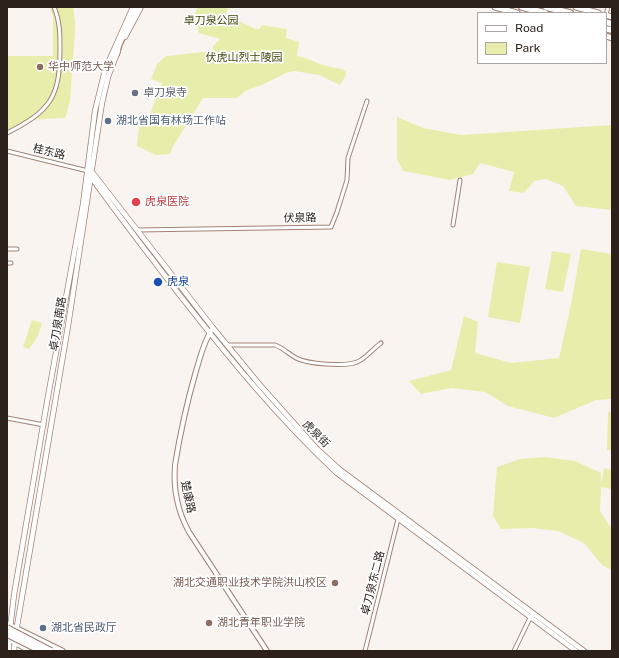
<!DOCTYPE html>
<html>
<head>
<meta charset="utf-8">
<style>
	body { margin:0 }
	#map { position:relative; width:619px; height:658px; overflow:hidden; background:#faf4f1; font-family:"Public Sans",sans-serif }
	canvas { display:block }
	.frame { position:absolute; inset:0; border:8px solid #2c211b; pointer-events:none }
	.legend { position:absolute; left:477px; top:12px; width:130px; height:52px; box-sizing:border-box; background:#fff; border:1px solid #aba6a4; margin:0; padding:5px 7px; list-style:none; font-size:12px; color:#2c211b }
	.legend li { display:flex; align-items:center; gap:8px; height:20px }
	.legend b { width:20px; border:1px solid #aba6a4 }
</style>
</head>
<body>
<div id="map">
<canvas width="619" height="658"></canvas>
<div class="frame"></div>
<ul class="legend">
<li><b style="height:5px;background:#fff"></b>Road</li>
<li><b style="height:11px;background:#e9edac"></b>Park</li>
</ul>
</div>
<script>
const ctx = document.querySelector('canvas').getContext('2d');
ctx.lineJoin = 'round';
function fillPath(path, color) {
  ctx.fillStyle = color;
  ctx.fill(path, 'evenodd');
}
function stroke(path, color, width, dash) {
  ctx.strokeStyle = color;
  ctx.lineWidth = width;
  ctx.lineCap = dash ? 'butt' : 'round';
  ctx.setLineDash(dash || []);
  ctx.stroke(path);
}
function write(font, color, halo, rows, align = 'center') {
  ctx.font = font + ' "Public Sans","Noto Sans SC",sans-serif';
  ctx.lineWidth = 3.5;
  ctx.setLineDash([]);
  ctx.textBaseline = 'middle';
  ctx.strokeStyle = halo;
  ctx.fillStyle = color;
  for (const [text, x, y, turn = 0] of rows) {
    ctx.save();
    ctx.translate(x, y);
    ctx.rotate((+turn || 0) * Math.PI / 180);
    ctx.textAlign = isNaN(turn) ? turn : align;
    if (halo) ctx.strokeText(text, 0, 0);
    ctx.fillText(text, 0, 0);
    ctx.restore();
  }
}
fillPath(new Path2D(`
	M50,7h23l2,14v12l-5,68 -5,17 -39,2 -19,12v-76h46v-40z
	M198,7h30l-3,12 7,-1 24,11h3l3,-4 25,4 -1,9 13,4 -2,14c12,2 22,9 34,11 5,1 11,1 15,5v3l-6,10 -21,-10 -25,-4 -8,2 -22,11 -19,7 -8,7h-34l-31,50 -2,6 -14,1 -19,-9 2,-19 -6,-3 1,-4 15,-3 13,-34 -11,-4 6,-15 9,-8 47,-5v-5l7,-7 -21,-6 -2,-9 -2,-1 1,-5 -1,-5z
	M397,117l26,11 38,7 151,-10v85l-36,-4 -13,-20 -17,-7 -12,2 -10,12 -15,-2 5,-19 -34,-9 -7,11 -23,6 -47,-9 -6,-12z
	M581,249l31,5v145l-16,1 -42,18 -46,-12 -23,-14 -34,-4 -30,6 -12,-13 42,-11 13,-54 14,6 -3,31 36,10 48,-5 12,-54z
	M552,251l19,3 -8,38 -18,-3z
	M497,262l33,5 -10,56 -32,-6z
	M32,320l10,3 -5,15 -8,11 -6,-2z
	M608,412h4v38h-5z
	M544,457l31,4 26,12v11l3,-16 8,2v19l-11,-2 -1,24 12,18v41l-10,-5 -18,-22 -26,-12 -26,-3 -31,1 -8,-13 4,-49 23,-8z`), '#e9edac');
const minor = new Path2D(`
	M606,15l2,-8
	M7,133c43,-22 53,-35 53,-84 0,-15 0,-28 -6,-42
	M7,151l81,20
	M453,225l7,-45
	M137,230l194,-3 6,-15 10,-32 1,-22 19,-57
	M7,249h10
	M7,263h4
	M227,345h48c8,3 14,9 21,13 11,6 49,9 61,4 7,-2 17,-14 24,-19
	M7,418l37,7
	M365,651l33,-132
	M514,651l15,-31 5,-6`);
const tertiary = new Path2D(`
	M213,328c-9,12 -13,30 -17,43 -9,31 -16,63 -21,94 -2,24 3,47 14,67l78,119`);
const secondary = new Path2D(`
	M125,37l16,-30
	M92,172l121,156 46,56 58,65 22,20 245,182
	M91,177c27,38 56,75 84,112 50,64 102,128 162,184l239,178
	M10,629l4,-34 33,-193 36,-198 12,-93 10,-41 28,-63
	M16,632l52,-306 34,-223 6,-26 10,-26
	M9,651v-14
	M14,651l1,-12`);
const primary = new Path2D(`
	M495,7l22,6
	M576,7l22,6
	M606,15l6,2
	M606,36l6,2
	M7,624l55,27
	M7,638l24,13`);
const trunk = new Path2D(`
	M522,7l23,6
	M546,7l24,6
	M606,22l6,2
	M606,29l6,1
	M116,54l3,-10 17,-37`);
stroke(minor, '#a08375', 5);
stroke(tertiary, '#a08375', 6);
stroke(secondary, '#a08375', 6);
stroke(primary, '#a08375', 7);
stroke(trunk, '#a08375', 8);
stroke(minor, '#fff', 3);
stroke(tertiary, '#fff', 4);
stroke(secondary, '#fff', 4.5);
stroke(primary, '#fff', 5);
stroke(trunk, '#fff', 5.5);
const trunkBridge = new Path2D(`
	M7,628l44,23
	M7,634l34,17`);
stroke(trunkBridge, '#a08375', 8, []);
stroke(trunkBridge, '#fff', 5.5);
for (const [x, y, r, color] of [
	[40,67,4,"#8d6e63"],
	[135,93,4,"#6b7280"],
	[108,121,4,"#5c6f8a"],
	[136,202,5,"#e0444e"],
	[158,282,5,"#1a4fb4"],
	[335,583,4,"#8d6e63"],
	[209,623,4,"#8d6e63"],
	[43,628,4,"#5c6f8a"]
]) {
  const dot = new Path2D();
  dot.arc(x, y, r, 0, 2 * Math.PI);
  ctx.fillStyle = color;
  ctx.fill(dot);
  stroke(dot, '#fff', 1.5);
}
write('11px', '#44450d', '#fff', [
	["卓刀泉公园",211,21],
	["伏虎山烈士陵园",244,58]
]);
write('11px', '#785e54', '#fff', [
	["华中师范大学",48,67],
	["湖北交通职业技术学院洪山校区",327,583,"right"],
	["湖北青年职业学院",217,623]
], 'left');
write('11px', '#5b616d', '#fff', [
	["卓刀泉寺",143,93]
], 'left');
write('11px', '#4e5e75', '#fff', [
	["湖北省国有林场工作站",116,121],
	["湖北省民政厅",51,628]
], 'left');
write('11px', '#2c211b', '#fff', [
	["桂东路",49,152,14],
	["伏泉路",300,218,-1],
	["卓刀泉南路",58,324,-81],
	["虎泉街",316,434,45],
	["楚康路",188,497,78],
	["卓刀泉东二路",373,583,-76]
]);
write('11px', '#be3a42', '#fff', [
	["虎泉医院",145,202]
], 'left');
write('11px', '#164399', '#fff', [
	["虎泉",167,282]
], 'left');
</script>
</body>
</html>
